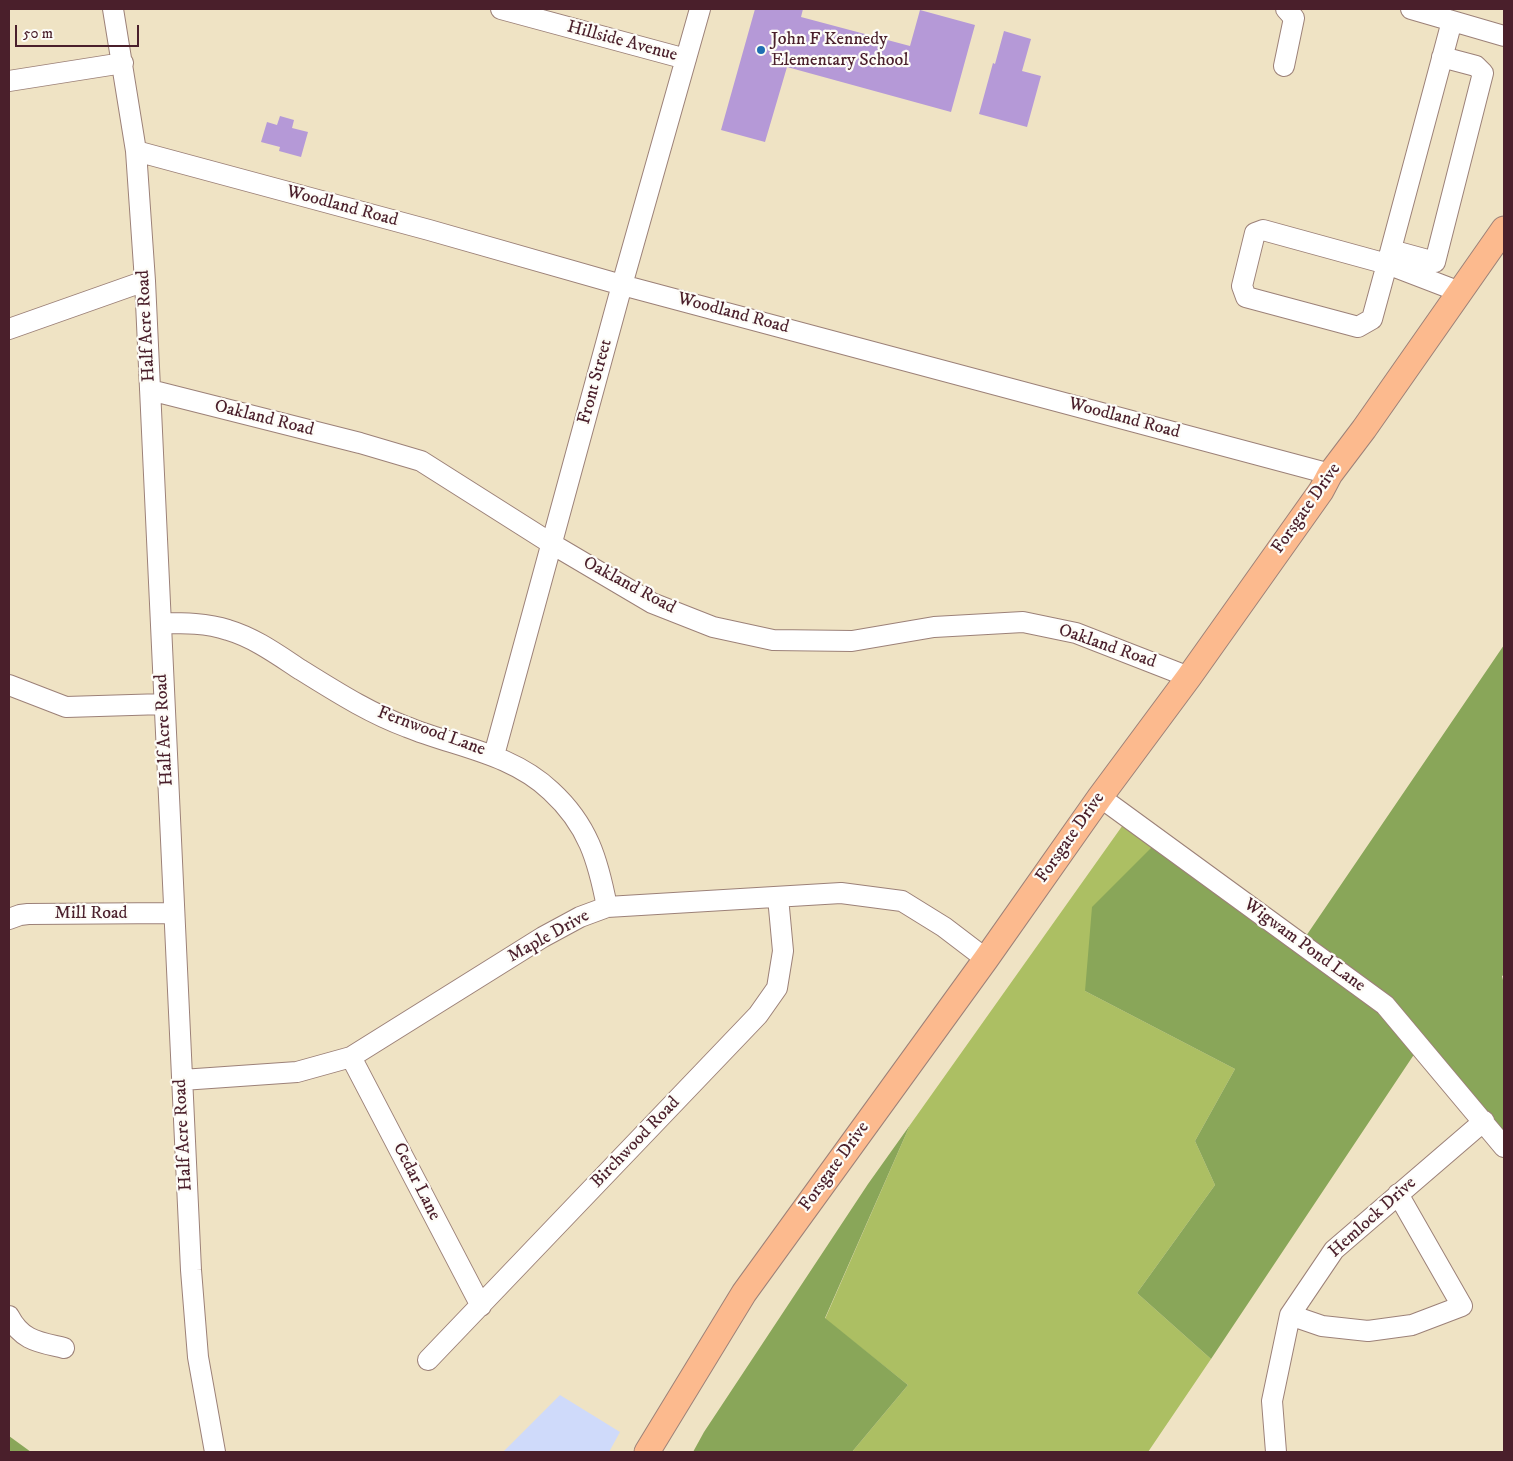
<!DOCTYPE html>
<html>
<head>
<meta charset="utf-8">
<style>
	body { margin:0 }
	#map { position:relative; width:1513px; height:1461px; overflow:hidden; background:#efe3c4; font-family:"IM FELL DW Pica",serif }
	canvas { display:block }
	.frame { position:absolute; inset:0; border:10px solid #4a1f2b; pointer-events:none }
	.scale { position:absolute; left:15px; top:25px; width:124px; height:22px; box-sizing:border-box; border:2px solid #4a1f2b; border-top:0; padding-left:6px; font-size:15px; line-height:18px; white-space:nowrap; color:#4a1f2b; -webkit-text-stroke:4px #fdfcf7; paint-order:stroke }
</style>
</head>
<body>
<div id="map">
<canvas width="1513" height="1461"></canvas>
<div class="frame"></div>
<div class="scale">50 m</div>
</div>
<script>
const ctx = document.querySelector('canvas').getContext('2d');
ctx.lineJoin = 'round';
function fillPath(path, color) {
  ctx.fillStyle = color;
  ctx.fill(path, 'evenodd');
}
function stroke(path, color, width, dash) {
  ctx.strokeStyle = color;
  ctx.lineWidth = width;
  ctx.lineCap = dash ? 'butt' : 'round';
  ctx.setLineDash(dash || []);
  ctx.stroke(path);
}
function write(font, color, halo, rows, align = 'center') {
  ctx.font = font + ' "IM FELL DW Pica",serif';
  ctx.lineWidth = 4.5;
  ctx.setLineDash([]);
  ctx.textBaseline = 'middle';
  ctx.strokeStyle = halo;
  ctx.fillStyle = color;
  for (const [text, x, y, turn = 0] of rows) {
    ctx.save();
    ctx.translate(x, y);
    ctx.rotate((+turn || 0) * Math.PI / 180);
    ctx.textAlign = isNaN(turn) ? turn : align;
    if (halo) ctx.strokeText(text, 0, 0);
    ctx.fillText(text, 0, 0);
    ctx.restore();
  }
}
fillPath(new Path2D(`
	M560,1395l60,37 -11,20h-106z`), '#cfdafa');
fillPath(new Path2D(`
	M1130,815l31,23 -76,153 150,78 -40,72 20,44 -78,108 74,66 -63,93h-296l56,-67 -83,-66 85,-194z`), '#acbf63');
fillPath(new Path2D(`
	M1504,645v330l-2,1 2,8v164l-81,-107 -212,318 -74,-66 78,-108 -20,-44 40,-72 -150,-78 7,-84 69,-69 143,101z
	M910,1125l-85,193 83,67 -56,67h-159l11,-20 164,-248z
	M9,1436l22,16h-22z`), '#89a659');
fillPath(new Path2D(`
	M755,9h48l-2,8 109,29 10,-36 55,15 -24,87 -164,-45 -22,75 -44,-12z
	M1004,31l27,8 -9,32 19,5 -14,51 -48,-13 14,-51 2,1z
	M280,116l14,4 -2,8 16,4 -7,25 -22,-6 1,-4 -19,-5 6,-20 10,3z`), '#b599d7');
const minor = new Path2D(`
	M113,9l23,142 9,130 46,989 7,87 17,95
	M501,9l185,50
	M1411,9l93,27
	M1452,21l-65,243 -124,-34 -8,3 -13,53 4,11 112,30 14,-8 15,-55 73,28
	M1284,66l10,-48 -8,-9
	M9,81l114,-18
	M136,151l293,79 193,55 708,189
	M1391,250l44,12 48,-189 -7,-7 -34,-9
	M9,329l136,-48
	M150,390l210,53 61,18 131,83 100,59 61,24 60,13 79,1 82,-14 89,-5 53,11 113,44
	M161,623c23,0 46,0 67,7 27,8 50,25 73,40 34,21 68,43 106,57 49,20 104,26 144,64 37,34 47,69 56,116
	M9,685l57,22 98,-3
	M494,755l128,-470 78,-276
	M1100,797l285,208 119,142
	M9,919l11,-4 8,-1 146,-1
	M351,1057l130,249
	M182,1080l115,-8 54,-15 192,-120 37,-20 27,-10 234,-14 61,8 42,26 42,32
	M1290,1315l32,11 46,5 44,-6 50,-19 -64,-112
	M9,1316c13,25 30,26 55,32
	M428,1360l330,-345 19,-27 6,-37 -5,-54
	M1276,1452l-4,-51 18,-86 44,-65 150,-129`);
const major = new Path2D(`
	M647,1452l97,-159 242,-334 114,-162 89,-120 132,-186 9,-17 34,-45 140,-200`);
stroke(minor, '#9c8178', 22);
stroke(major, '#9c8178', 27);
stroke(minor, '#fff', 20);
stroke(major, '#fcba8e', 25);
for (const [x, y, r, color] of [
	[761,50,5,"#1f6fb2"]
]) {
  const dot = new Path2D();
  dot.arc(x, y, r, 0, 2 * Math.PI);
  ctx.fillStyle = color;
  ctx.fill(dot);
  stroke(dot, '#fdfcf7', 2);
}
write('18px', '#4a1f2b', '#fdfcf7', [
	["John F Kennedy",771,40],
	["Elementary School",771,61]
], 'left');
write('18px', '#4a1f2b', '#fdfcf7', [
	["Hillside Avenue",622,42,15],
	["Woodland Road",342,207,15],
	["Woodland Road",733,314,15],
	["Half Acre Road",147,326,-93],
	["Front Street",596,382,-75],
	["Oakland Road",264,419,14],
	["Woodland Road",1124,419,15],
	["Forsgate Drive",1307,509,-55],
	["Oakland Road",629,586,28],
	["Oakland Road",1107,647,19],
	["Half Acre Road",165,730,-93],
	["Fernwood Lane",431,732,20],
	["Forsgate Drive",1071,838,-55],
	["Mill Road",91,914],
	["Maple Drive",549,937,-29],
	["Wigwam Pond Lane",1304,946,36],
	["Half Acre Road",184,1135,-93],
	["Birchwood Road",636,1143,-46],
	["Forsgate Drive",835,1167,-54],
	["Cedar Lane",416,1182,63],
	["Hemlock Drive",1373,1218,-42]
]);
</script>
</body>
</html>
